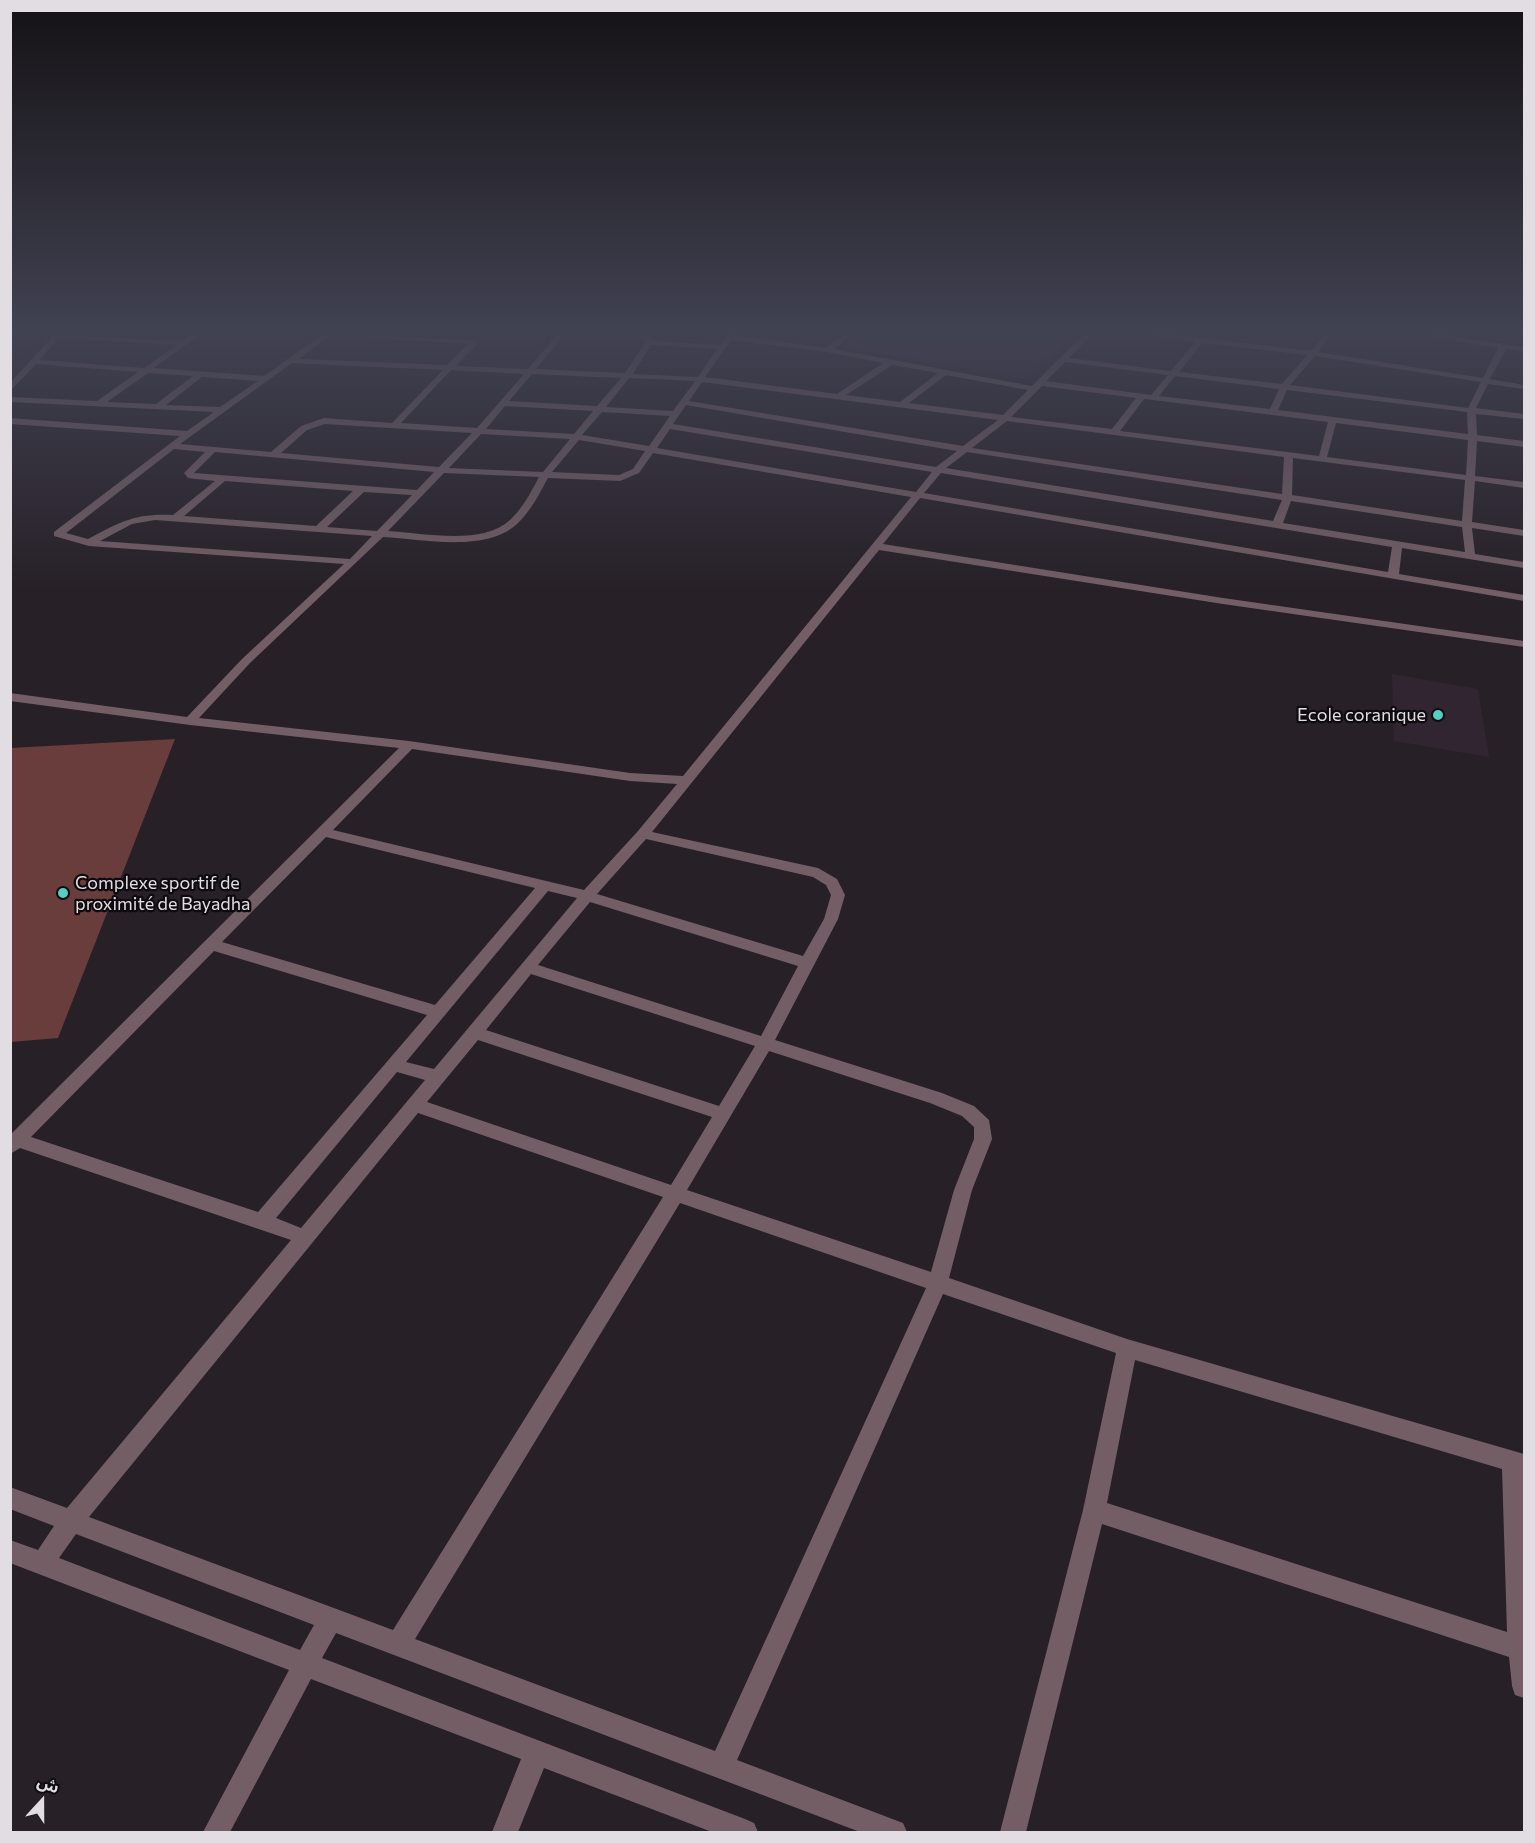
<!DOCTYPE html>
<html>
<head>
<meta charset="utf-8">
<style>
	body { margin:0 }
	#map { position:relative; width:1535px; height:1843px; overflow:hidden; background:#272027; font-family:Commissioner,"Noto Sans Arabic",sans-serif }
	canvas { display:block }
	.frame { position:absolute; inset:0; border:12px solid #e2dde2; pointer-events:none }
	.north { position:absolute; left:12px; top:1771px; width:60px; height:60px; -webkit-text-stroke:4px #0e0b0e; paint-order:stroke; rotate:21deg; font-size:16px; font-weight:700; line-height:24px; text-align:center; color:#e2dde2 }
	.north::after { content:''; display:block; margin:auto; width:21px; height:27px; background:#e2dde2; clip-path:polygon(50% 0,100% 100%,50% 72%,0 100%) }
</style>
</head>
<body>
<div id="map">
<canvas width="1535" height="1843"></canvas>
<div class="frame"></div>
<div class="north">ش</div>
</div>
<script>
const ctx = document.querySelector('canvas').getContext('2d');
ctx.lineJoin = 'round';
function fillPath(path, color) {
  ctx.fillStyle = color;
  ctx.fill(path, 'evenodd');
}
function stroke(path, color, width, dash) {
  ctx.strokeStyle = color;
  ctx.lineWidth = width;
  ctx.lineCap = dash ? 'butt' : 'round';
  ctx.setLineDash(dash || []);
  ctx.stroke(path);
}
function write(font, color, halo, rows, align = 'center') {
  ctx.font = font + ' Commissioner,sans-serif';
  ctx.lineWidth = 4.5;
  ctx.setLineDash([]);
  ctx.textBaseline = 'middle';
  ctx.strokeStyle = halo;
  ctx.fillStyle = color;
  for (const [text, x, y, turn = 0] of rows) {
    ctx.save();
    ctx.translate(x, y);
    ctx.rotate((+turn || 0) * Math.PI / 180);
    ctx.textAlign = isNaN(turn) ? turn : align;
    if (halo) ctx.strokeText(text, 0, 0);
    ctx.fillText(text, 0, 0);
    ctx.restore();
  }
}
fillPath(new Path2D(`
	M856,335h215l-43,45 -189,-33z
	M1392,674l86,15 11,68 -95,-16z`), '#322532');
fillPath(new Path2D(`
	M175,739l-117,299 -47,4v-294z`), '#683d3b');
fillPath(new Path2D(`
	M54,335l129,6 7,-6h9l-45,33 110,8 58,-41h8l-31,24 148,6 21,-21 -135,-9 141,5 3,4 -21,22 72,3 29,-34h7l-28,34 89,4 20,-30 -3,-8h8l2,6 68,4 7,-10h7l92,13 17,-13h9l-18,14 198,37 51,-51h8l-22,23 102,13 24,-29 -45,-7h27l134,16 13,-16h7l-13,17 165,26 15,-30 -75,-13h22l79,12v4l-18,-2 -16,30 34,6v4l-36,-5 -12,24 48,6v5l-48,-5 1,21 47,6v6l-47,-6 -2,35 49,6v6l-49,-7 -3,41 52,8v6l-52,-8 3,26 49,8v6l-122,-20 -3,26 125,21v6l-604,-103 -37,46 340,54 301,43v6l-301,-43 -344,-54 -227,282 166,36 19,11 8,16 -7,24 -63,121 167,53 32,13 15,14 3,19 -20,51 -23,88 178,61 397,115v244l-9,-3 -3,-9 -3,-29 -407,-133 -76,308h-26l83,-322 33,-157 -173,-59 -206,466 166,63 4,9h-47l-524,-199 -14,25 423,161 9,4 4,9h-46l-168,-64 -26,64h-26l29,-73 -210,-80 -81,153h-27l86,-162 -279,-107v-23l28,10 16,-24 -44,-17v-22l57,21 224,-268 -271,-92 -10,6v-19l389,-387 -209,-23 -180,-24v-8l177,24 55,-58 102,-95 -255,-18 -35,-10v-4l126,-96 -170,-12v-6l177,13 27,-19 -204,-10v-5l87,4 41,-29 -102,-8 -26,27v-8zM59,338l118,7 -33,23 -104,-8zM731,340l96,12 56,11 -46,31 -132,-17zM1202,343l105,12 -25,29 -103,-12zM651,345l66,4 -19,28 -65,-3zM1315,356l166,26 -13,26 -178,-23zM1065,362l103,13 -17,20 -105,-14zM292,363l151,7 -51,53 -68,-5 -23,8 -30,26 -91,-8zM892,365l46,8 -38,29 -54,-7zM451,370l73,4 -47,54 -76,-5zM148,373l45,3 -37,28 -49,-2zM532,374l89,4 -24,28 -88,-5zM946,375l82,15 -25,25 -94,-12zM1175,376l104,13 -9,20 -111,-13zM202,377l56,4 -38,26 -54,-2zM629,378l66,3 -22,30 -67,-4zM702,382l296,38 -35,26 -274,-45zM1042,386l94,12 -24,31 -101,-12zM1287,390l180,22 1,22 -190,-24zM1144,399l9,1 175,22 -9,34 -199,-25zM686,405l271,46 -21,16 -263,-43zM505,406l88,5 -19,23 -88,-5zM602,412l68,4 -21,30 -67,-11zM1007,421l277,36 -2,37 -310,-46zM1336,423l132,17 -2,35 -139,-18zM325,424l147,9 -33,34 -158,-14 26,-23zM670,429l262,43 -16,20 -259,-44zM481,434l89,5 -27,33 -94,-4zM579,440l66,11 -12,18 -14,6 -67,-3zM174,449l31,3 -21,21 4,5 27,3 -42,34c-38,-2 -53,7 -85,24l-22,-6zM215,452l219,20 -17,18 -223,-17zM967,452l315,48 -9,21 -327,-53zM653,453l258,44 -228,279 -53,-3 -221,-32 -210,-23 51,-55 133,-126c39,2 103,16 134,-13 14,-13 22,-30 31,-46l72,3 19,-8zM1293,458l172,22 -3,41 -170,-26zM444,473l95,4c-8,15 -16,31 -29,43 -28,26 -86,13 -122,11zM941,473l451,74 -4,25 -464,-79zM225,481l128,10 -37,35 -132,-10zM364,492l48,3 -35,36 -50,-4zM1291,501l171,26 3,25 -182,-29zM155,520l217,16 -22,23 -250,-18 32,-17zM412,749l218,32 47,3 -39,47 -54,59 -251,-60zM326,837l209,51 -100,117 -213,-63zM646,839l167,38 13,8 5,10 -7,24 -21,37 -206,-62zM548,891l29,7 -143,171 -28,-7zM590,902l208,64 -37,70 -223,-71zM214,951l213,64 -169,197 -227,-75zM531,974l224,72 -36,60 -233,-76zM478,1040l234,77 -41,68 -244,-83zM769,1051l161,52 32,13 12,11v12l-20,51 -23,82 -244,-82zM397,1072l28,8 -124,148 -25,-10zM418,1113l245,84 -270,433 -304,-113zM680,1203l246,85 -211,463 -300,-112zM1135,1360l367,109 5,163 -400,-129zM76,1534l238,91 -14,25 -241,-92z`), '#735e65');
const sky = ctx.createLinearGradient(0, 0, 0, 593);
sky.addColorStop(0, '#151215');
sky.addColorStop(0.56, '#414252');
sky.addColorStop(1, '#41425200');
ctx.fillStyle = sky;
ctx.fillRect(0, 0, 1535, 593);
for (const [x, y, r, color] of [
	[1438,715,6,"#55cec4"],
	[63,893,6,"#55cec4"]
]) {
  const dot = new Path2D();
  dot.arc(x, y, r, 0, 2 * Math.PI);
  ctx.fillStyle = color;
  ctx.fill(dot);
  stroke(dot, '#0e0b0e', 2);
}
write('18px', '#e2dde2', '#0e0b0e', [
	["Ecole coranique",1426,715],
	["Complexe sportif de",75,883,"left"],
	["proximité de Bayadha",75,904,"left"]
], 'right');
</script>
</body>
</html>
